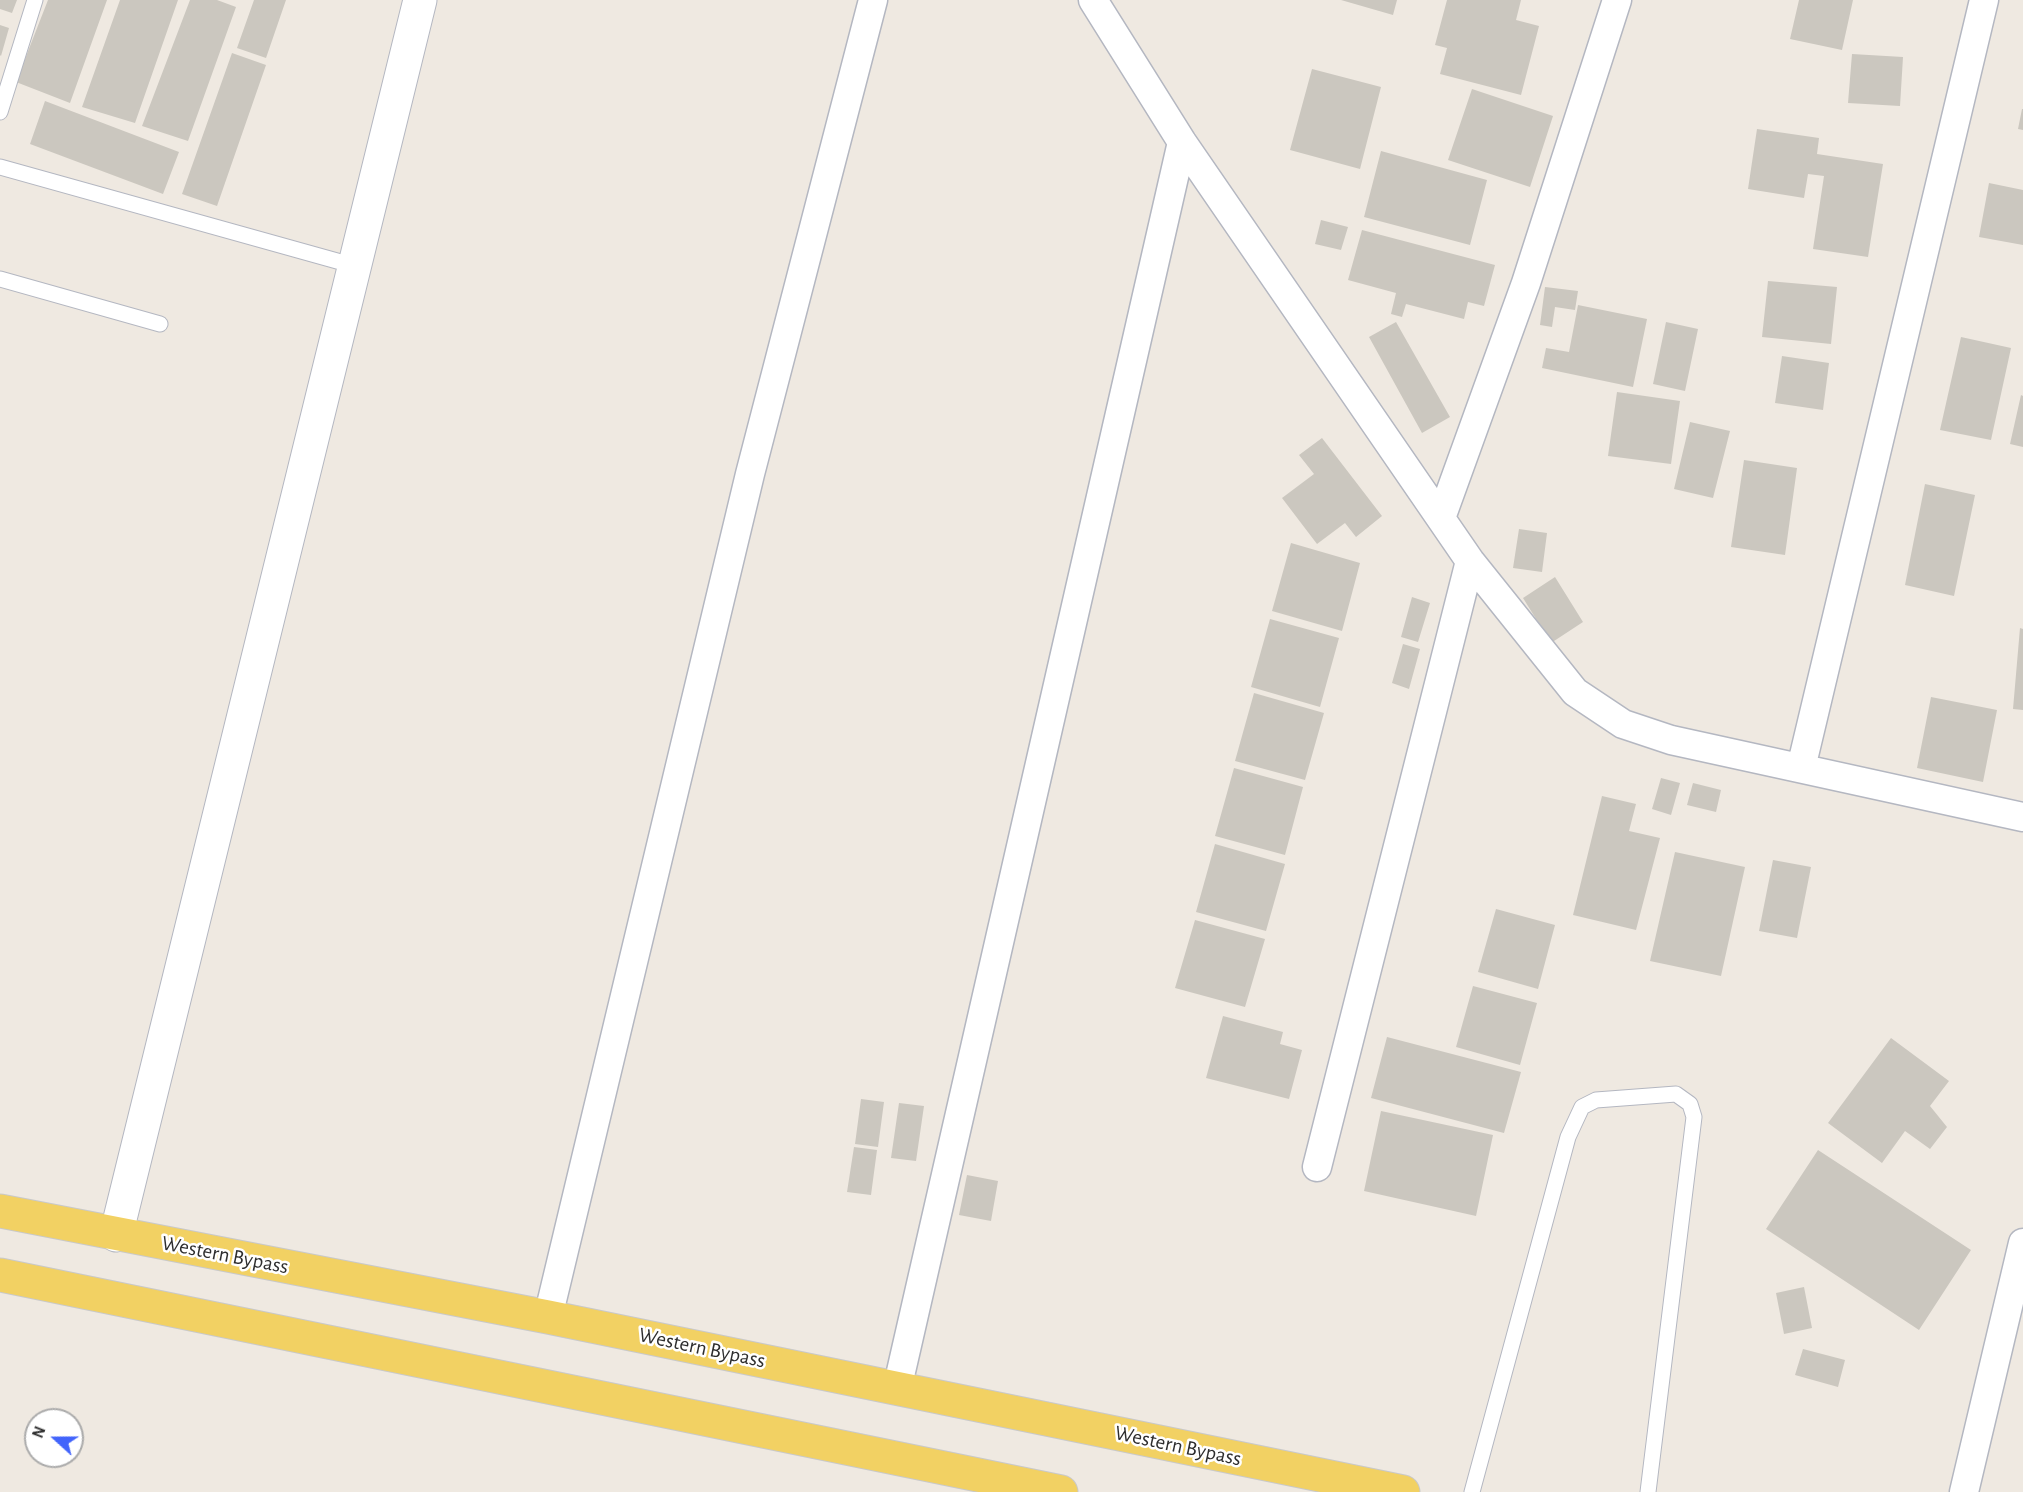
<!DOCTYPE html>
<html>
<head>
<meta charset="utf-8">
<style>
	body { margin:0 }
	#map { position:relative; width:2023px; height:1492px; overflow:hidden; background:#efe9e1; font-family:"Alegreya Sans",sans-serif }
	canvas { display:block }
	.north { position:absolute; left:24px; top:1408px; width:60px; height:60px; box-sizing:border-box; background:#fff; border:2px solid #ababab; border-radius:50%; rotate:291deg; font-size:16px; font-weight:700; line-height:24px; text-align:center; color:#2e2e2e }
	.north::after { content:''; display:block; margin:auto; width:21px; height:27px; background:#4264fb; clip-path:polygon(50% 0,100% 100%,50% 72%,0 100%) }
</style>
</head>
<body>
<div id="map">
<canvas width="2023" height="1492"></canvas>
<div class="north">N</div>
</div>
<script>
const ctx = document.querySelector('canvas').getContext('2d');
ctx.lineJoin = 'round';
function fillPath(path, color) {
  ctx.fillStyle = color;
  ctx.fill(path, 'evenodd');
}
function stroke(path, color, width, dash) {
  ctx.strokeStyle = color;
  ctx.lineWidth = width;
  ctx.lineCap = dash ? 'butt' : 'round';
  ctx.setLineDash(dash || []);
  ctx.stroke(path);
}
function write(font, color, halo, rows, align = 'center') {
  ctx.font = font + ' "Alegreya Sans",sans-serif';
  ctx.lineWidth = 5;
  ctx.setLineDash([]);
  ctx.textBaseline = 'middle';
  ctx.strokeStyle = halo;
  ctx.fillStyle = color;
  for (const [text, x, y, turn = 0] of rows) {
    ctx.save();
    ctx.translate(x, y);
    ctx.rotate((+turn || 0) * Math.PI / 180);
    ctx.textAlign = isNaN(turn) ? turn : align;
    if (halo) ctx.strokeText(text, 0, 0);
    ctx.fillText(text, 0, 0);
    ctx.restore();
  }
}
fillPath(new Path2D(`
	M0,0h17l-5,13 -12,-4z
	M48,0h59l-37,103 -54,-21z
	M120,0h58l-43,123 -53,-16z
	M190,0h27l19,7 -48,134 -46,-15z
	M254,0h32l-20,58 -29,-10z
	M1341,0h56l-4,15z
	M1447,0h74l-5,20 23,6 -18,69 -81,-21 7,-26 -12,-3z
	M1799,0h54l-11,50 -52,-11z
	M0,25l9,3 -8,28 -1,-1z
	M232,53l34,12 -49,141 -35,-12z
	M1852,54l51,3 -3,49 -52,-3z
	M1312,69l69,18 -21,82 -70,-19z
	M1472,89l81,27 -23,71 -82,-27z
	M45,101l134,51 -16,42 -133,-50z
	M2022,109h1v21l-5,-1z
	M1757,129l62,9 -2,16 66,10 -15,93 -55,-8 11,-73 -16,-2 -4,24 -56,-9z
	M1381,151l106,29 -17,65 -106,-28z
	M1989,183l34,7v55l-44,-8z
	M1321,220l27,7 -7,23 -26,-6z
	M1362,230l133,35 -11,41 -16,-4 -4,17 -58,-15 -4,13 -11,-3 5,-21 -48,-13z
	M1768,281l69,6 -6,57 -69,-7z
	M1545,287l33,4 -3,19 -20,-3 -3,20 -12,-2z
	M1578,305l69,14 -14,68 -91,-19 4,-20 23,4z
	M1396,322l54,95 -28,16 -53,-96z
	M1666,322l32,7 -13,62 -32,-7z
	M1961,337l50,11 -20,92 -51,-10z
	M1782,356l47,7 -6,47 -48,-7z
	M1617,392l63,9 -9,63 -63,-8z
	M2021,395l2,1v51l-13,-3z
	M1690,422l40,9 -17,67 -39,-9z
	M1322,438l60,78 -26,21 -11,-14 -28,21 -35,-46 32,-24 -15,-19z
	M1744,460l53,8 -12,87 -54,-8z
	M1925,484l50,11 -21,101 -49,-11z
	M1519,529l28,4 -5,39 -29,-4z
	M1291,543l69,20 -18,68 -70,-20z
	M1555,577l28,45 -32,21 -28,-45z
	M1412,597l18,6 -12,39 -17,-5z
	M1270,619l69,19 -19,69 -69,-20z
	M2020,628l3,1v81l-10,-1z
	M1403,644l17,5 -11,40 -17,-6z
	M1254,693l70,20 -19,67 -70,-19z
	M1931,697l66,13 -14,72 -66,-14z
	M1234,768l69,19 -18,68 -70,-19z
	M1661,778l19,5 -9,32 -19,-6z
	M1693,783l28,7 -5,22 -29,-7z
	M1602,796l34,8 -7,27 31,7 -24,92 -63,-15z
	M1215,844l70,20 -19,67 -70,-19z
	M1675,852l70,15 -24,109 -71,-15z
	M1773,860l38,7 -14,71 -38,-7z
	M1496,909l59,16 -17,64 -60,-17z
	M1195,920l70,19 -20,68 -70,-19z
	M1473,986l64,17 -17,62 -64,-18z
	M1223,1016l60,16 -3,12 22,6 -13,49 -83,-21z
	M1387,1037l134,35 -17,61 -133,-35z
	M1891,1038l58,43 -19,25 17,21 -17,22 -25,-18 -23,32 -54,-40z
	M861,1099l23,3 -6,45 -23,-3z
	M899,1103l25,3 -8,55 -25,-3z
	M1381,1111l112,24 -17,81 -112,-25z
	M854,1147l23,3 -6,45 -24,-3z
	M1818,1150l153,100 -52,80 -153,-101z
	M967,1175l31,6 -7,40 -32,-6z
	M1804,1287l8,41 -28,6 -8,-41z
	M1803,1349l42,11 -7,27 -43,-12z`), '#cbc7bf');
const service = new Path2D(`
	M0,112l35,-112
	M0,167l355,99
	M0,279l160,45
	M1472,1492l96,-355 14,-30 14,-7 80,-6 14,10 4,13 -46,375`);
const minor = new Path2D(`
	M1093,0l89,142 288,419 105,131 48,32 48,16 352,77
	M1441,518l85,-235 91,-283
	M1801,768l183,-768
	M1317,1167l153,-606
	M548,1317l202,-843 123,-474
	M897,1389l285,-1247
	M1964,1492l59,-249`);
const tertiary = new Path2D(`
	M116,1235l304,-1235`);
const primary = new Path2D(`
	M0,1211l548,106 855,175
	M0,1275l1061,217`);
stroke(service, '#b4b7c1', 17);
stroke(minor, '#b4b7c1', 31);
stroke(tertiary, '#b4b7c1', 35);
stroke(primary, '#c9c9c9', 35);
stroke(service, '#fff', 15);
stroke(minor, '#fff', 28);
stroke(tertiary, '#fff', 33);
stroke(primary, '#f2d163', 33);
write('21px', '#2e2e2e', '#fff', [
	["Western Bypass",225,1255,11],
	["Western Bypass",702,1348,12],
	["Western Bypass",1178,1446,12]
]);
</script>
</body>
</html>
